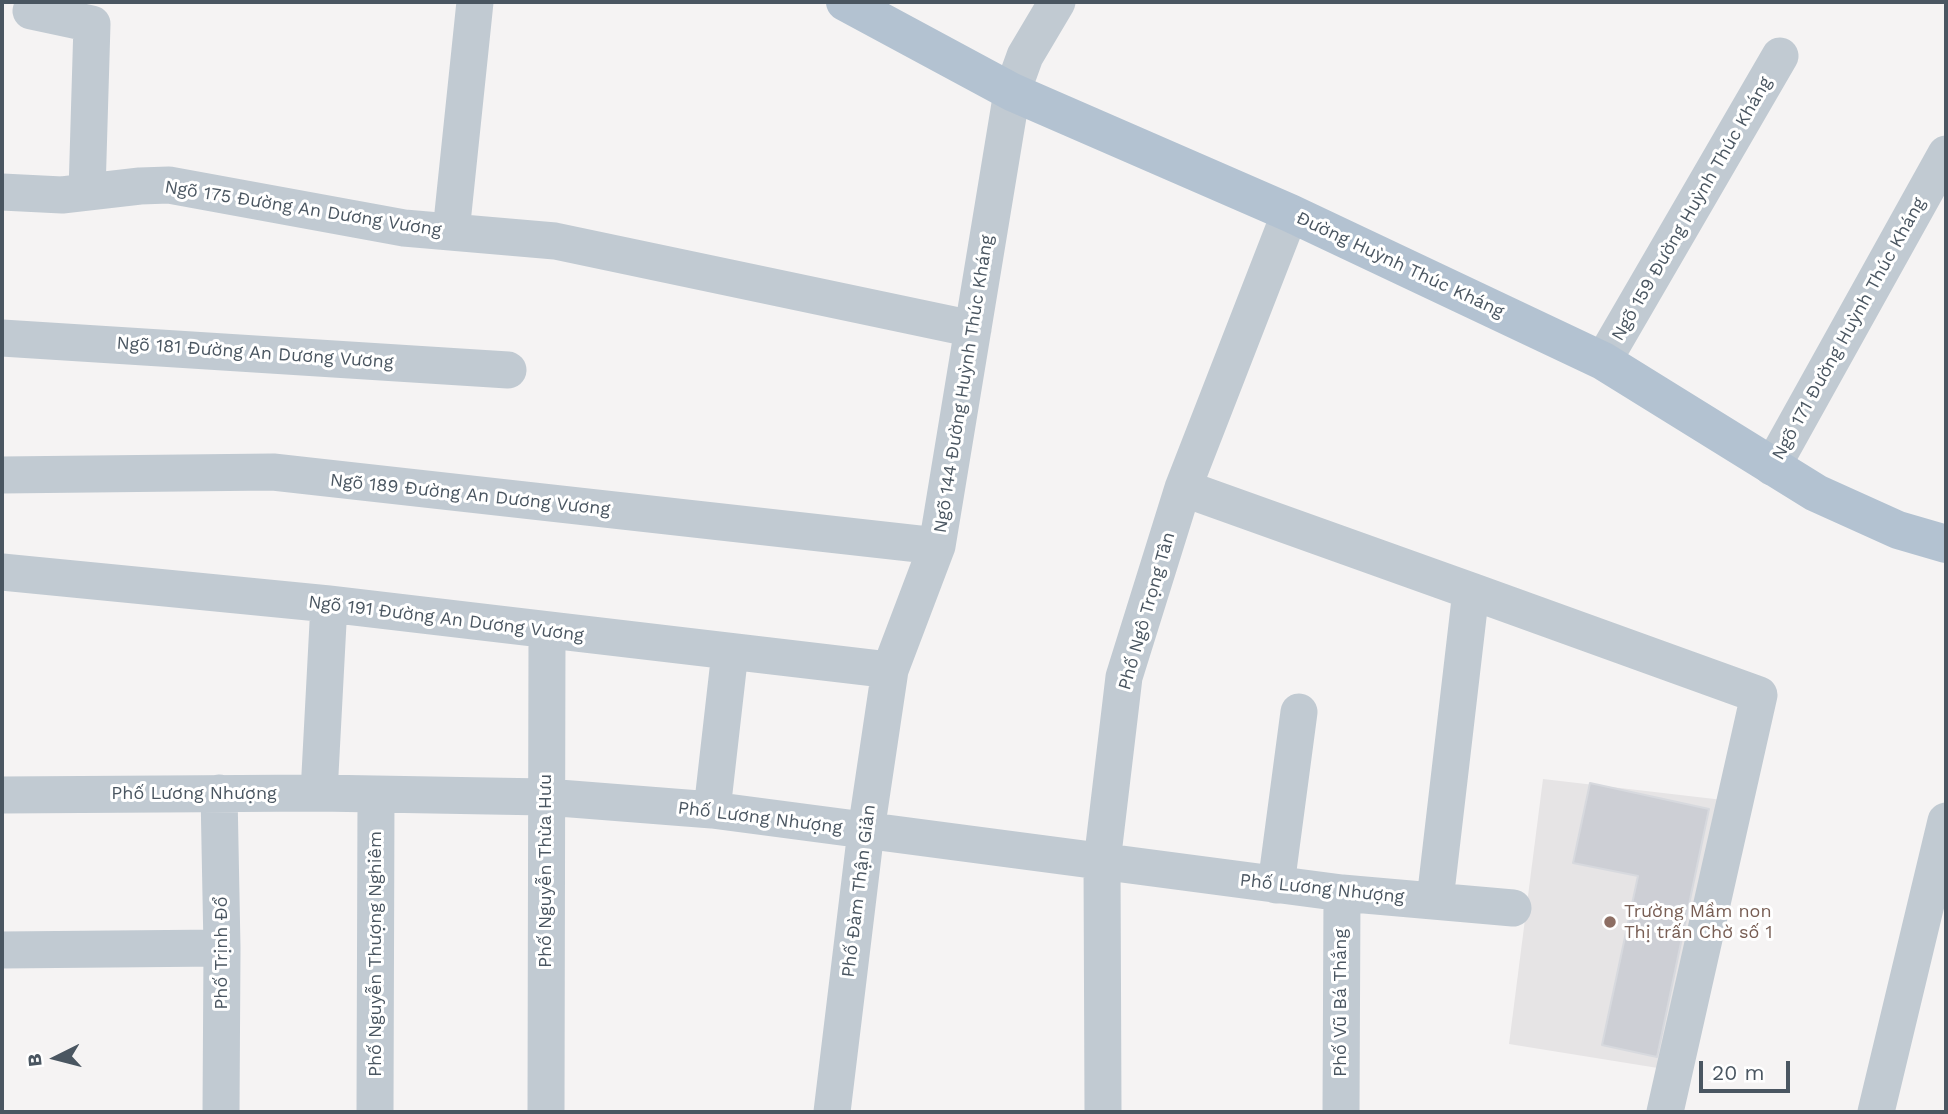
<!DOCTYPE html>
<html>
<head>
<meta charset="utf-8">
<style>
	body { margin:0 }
	#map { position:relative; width:1948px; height:1114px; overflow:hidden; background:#f5f3f3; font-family:"Work Sans",sans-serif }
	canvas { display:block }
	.frame { position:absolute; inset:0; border:4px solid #4a5661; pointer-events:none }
	.north { position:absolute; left:21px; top:1023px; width:70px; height:70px; -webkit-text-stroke:5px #fff; paint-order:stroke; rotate:264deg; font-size:19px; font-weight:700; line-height:28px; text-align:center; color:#4a5661 }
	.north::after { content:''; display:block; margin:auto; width:24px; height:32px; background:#4a5661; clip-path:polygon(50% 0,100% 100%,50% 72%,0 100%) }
	.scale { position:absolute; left:1699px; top:1061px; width:91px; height:32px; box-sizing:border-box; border:4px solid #4a5661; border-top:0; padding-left:9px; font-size:21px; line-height:24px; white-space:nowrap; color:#4a5661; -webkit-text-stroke:5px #fff; paint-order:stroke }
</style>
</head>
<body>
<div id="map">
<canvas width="1948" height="1114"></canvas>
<div class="frame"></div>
<div class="north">B</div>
<div class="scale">20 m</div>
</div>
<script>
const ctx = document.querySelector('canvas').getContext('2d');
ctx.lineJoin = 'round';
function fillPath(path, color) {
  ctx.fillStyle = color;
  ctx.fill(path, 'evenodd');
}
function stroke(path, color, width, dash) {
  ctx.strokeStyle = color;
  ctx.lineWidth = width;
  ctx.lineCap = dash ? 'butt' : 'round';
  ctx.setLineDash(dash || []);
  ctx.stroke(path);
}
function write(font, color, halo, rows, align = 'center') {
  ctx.font = font + ' "Work Sans",sans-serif';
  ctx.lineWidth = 6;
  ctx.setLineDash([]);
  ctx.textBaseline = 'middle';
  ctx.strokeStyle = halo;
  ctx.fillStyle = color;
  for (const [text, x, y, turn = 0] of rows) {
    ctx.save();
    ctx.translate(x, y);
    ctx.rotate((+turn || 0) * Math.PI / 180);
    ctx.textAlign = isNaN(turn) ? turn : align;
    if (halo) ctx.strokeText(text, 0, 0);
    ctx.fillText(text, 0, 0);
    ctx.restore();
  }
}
fillPath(new Path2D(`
	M1543,779l180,21 -59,269 -155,-25z`), '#e6e4e5');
const building = new Path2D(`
	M1590,783l119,26 -52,248 -55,-12 36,-169 -65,-13z`);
fillPath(building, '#cdcfd5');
stroke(building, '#d7d9de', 2);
stroke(new Path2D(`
	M31,11l61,13 -5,168
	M2,192l60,3 78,-9 29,-1 235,43 151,13 418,88
	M451,232l24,-230
	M2,338l506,32
	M1603,361l177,-305
	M1772,467l174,-313
	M2,475l271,-3 664,74
	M1183,488l288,103 -36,309
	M2,572l327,32 561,66
	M1471,591l288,104 -94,417
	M219,793l3,155 -1,164
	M319,793l10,-189
	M2,795l317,-2 227,4 166,13 630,83 171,15
	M712,810l18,-158
	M1276,885l23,-173
	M2,950l220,-2
	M375,1112l1,-317
	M546,1112l1,-481
	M832,1112l34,-281 24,-161 47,-124 75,-454 13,-36 32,-54
	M1103,1112l-1,-250 22,-185 59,-189 107,-275
	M1341,1112l1,-219
	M1876,1112l70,-291`), '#c1cad2', 37);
stroke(new Path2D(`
	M845,2l167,90 278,121 313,148 213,132 82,37 48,14`), '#b3c2d1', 38);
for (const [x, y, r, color] of [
	[1610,922,7,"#8d6e63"]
]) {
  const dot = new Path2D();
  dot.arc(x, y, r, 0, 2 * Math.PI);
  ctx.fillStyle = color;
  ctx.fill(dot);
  stroke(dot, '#fff', 2.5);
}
write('18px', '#4a5661', '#fff', [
	["Ngõ 175 Đường An Dương Vương",303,209,9],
	["Ngõ 159 Đường Huỳnh Thúc Kháng",1692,209,-60],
	["Đường Huỳnh Thúc Kháng",1400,265,25],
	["Ngõ 171 Đường Huỳnh Thúc Kháng",1849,329,-61],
	["Ngõ 181 Đường An Dương Vương",255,353,4],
	["Ngõ 144 Đường Huỳnh Thúc Kháng",964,384,-81],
	["Ngõ 189 Đường An Dương Vương",470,495,6],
	["Phố Ngô Trọng Tân",1147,611,-74],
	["Ngõ 191 Đường An Dương Vương",446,619,7],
	["Phố Lương Nhượng",194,794],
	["Phố Lương Nhượng",760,818,7],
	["Phố Nguyễn Thừa Hưu",546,871,-90],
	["Phố Lương Nhượng",1322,889,6],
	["Phố Đàm Thận Giản",859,891,-83],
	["Phố Trịnh Đổ",222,953,-90],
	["Phố Nguyễn Thượng Nghiêm",376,954,-90],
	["Phố Vũ Bá Thắng",1341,1003,-90]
]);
write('18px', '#785e54', '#fff', [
	["Trường Mầm non",1624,912],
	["Thị trấn Chờ số 1",1624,933]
], 'left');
</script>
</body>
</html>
